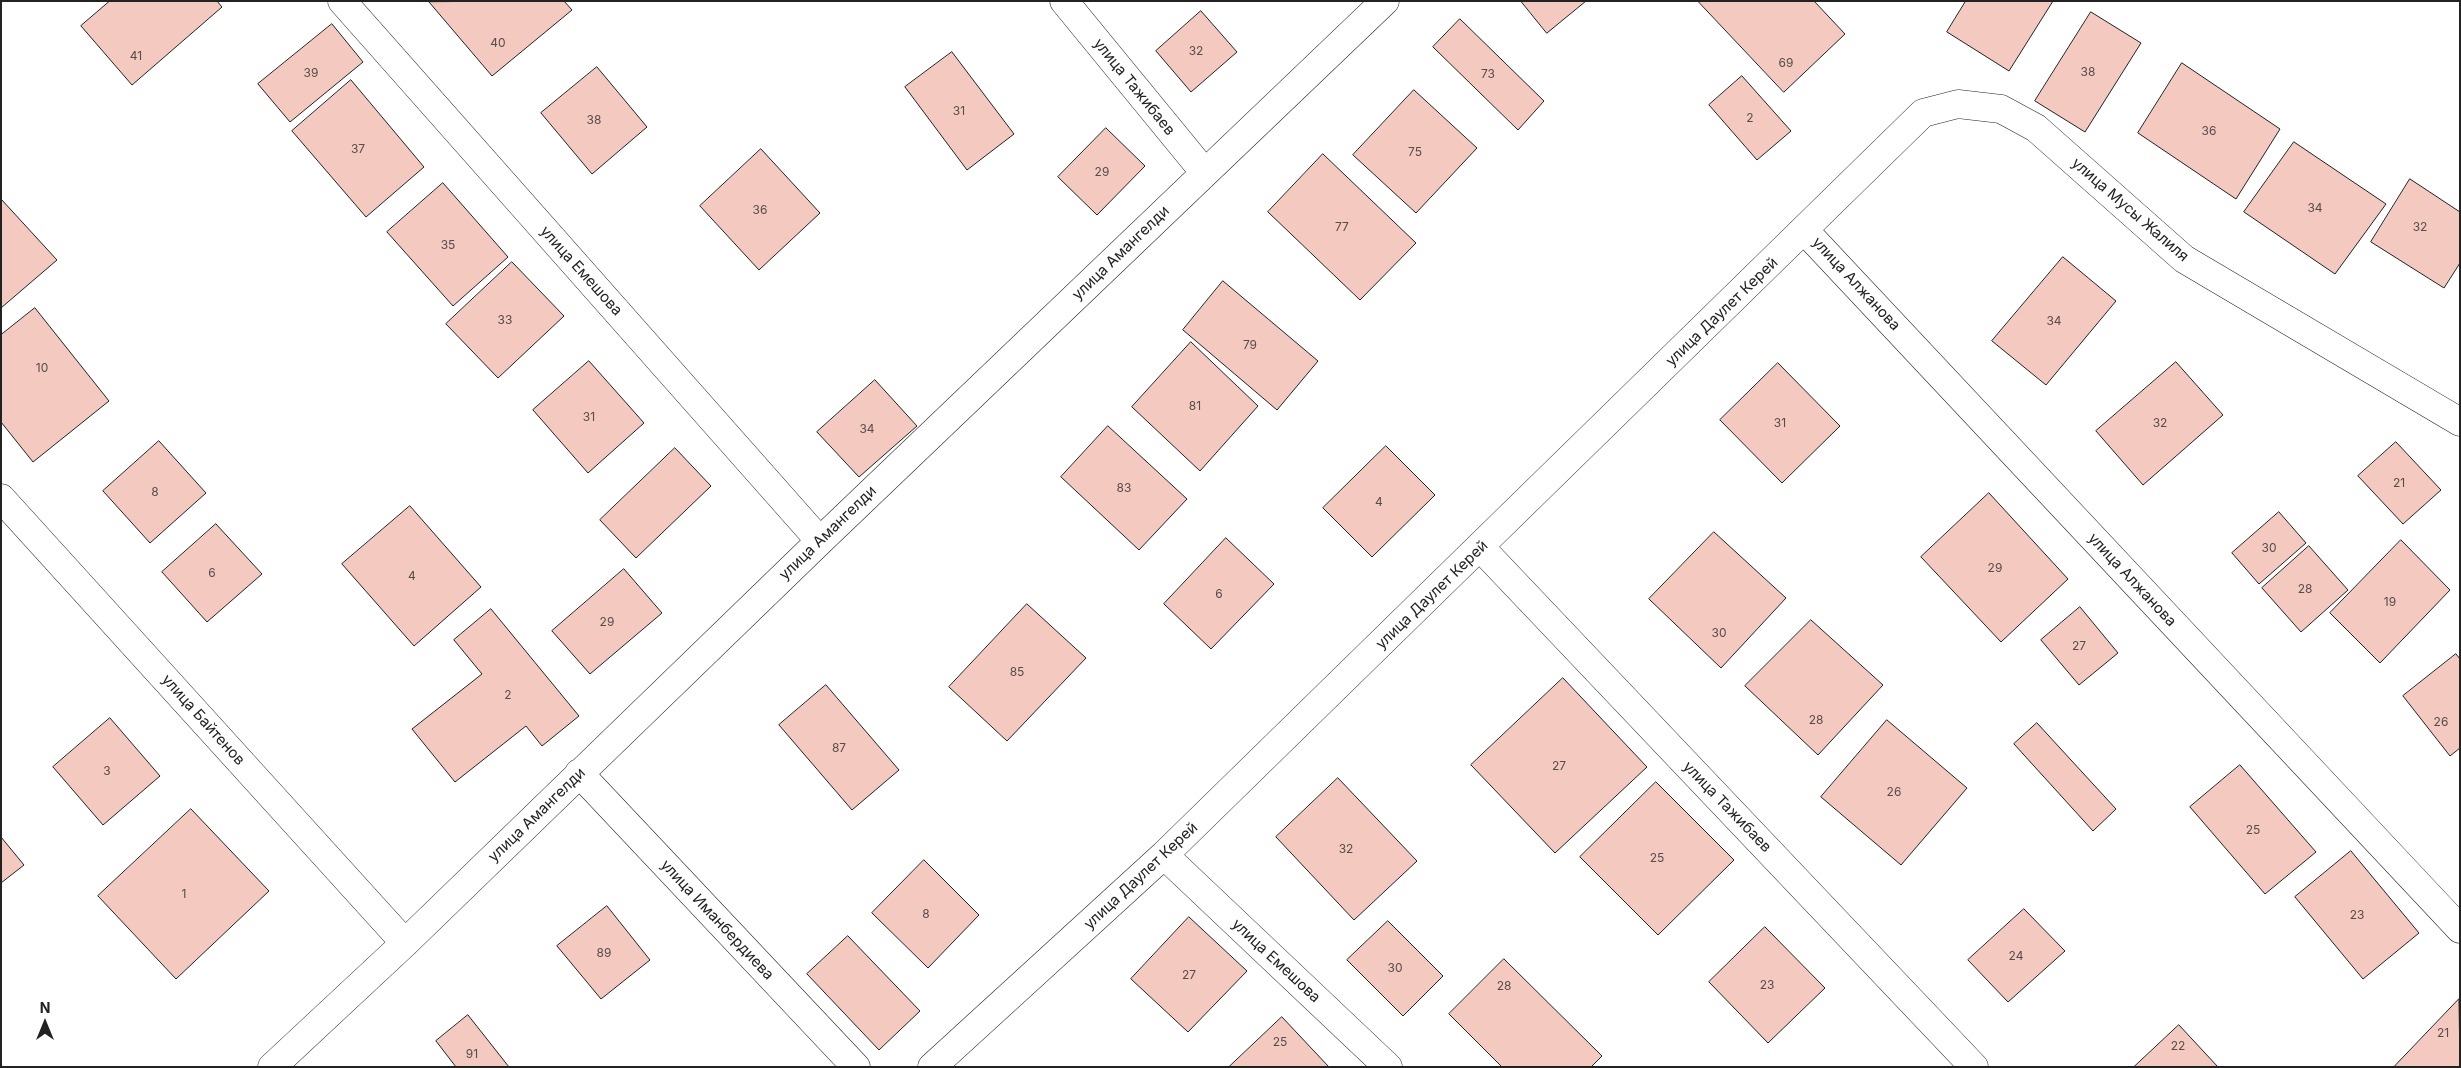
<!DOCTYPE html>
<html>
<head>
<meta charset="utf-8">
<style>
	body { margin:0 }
	#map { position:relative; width:2461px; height:1068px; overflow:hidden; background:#fff; font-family:Inter,sans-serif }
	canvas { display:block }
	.frame { position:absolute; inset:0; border:2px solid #222; pointer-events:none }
	.north { position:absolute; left:20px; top:998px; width:50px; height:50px; -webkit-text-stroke:4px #fff; paint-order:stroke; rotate:0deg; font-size:14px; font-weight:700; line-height:20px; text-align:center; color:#222 }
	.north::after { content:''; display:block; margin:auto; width:18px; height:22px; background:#222; clip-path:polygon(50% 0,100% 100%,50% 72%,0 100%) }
</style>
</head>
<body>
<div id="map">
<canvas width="2461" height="1068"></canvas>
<div class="frame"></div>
<div class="north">N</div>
</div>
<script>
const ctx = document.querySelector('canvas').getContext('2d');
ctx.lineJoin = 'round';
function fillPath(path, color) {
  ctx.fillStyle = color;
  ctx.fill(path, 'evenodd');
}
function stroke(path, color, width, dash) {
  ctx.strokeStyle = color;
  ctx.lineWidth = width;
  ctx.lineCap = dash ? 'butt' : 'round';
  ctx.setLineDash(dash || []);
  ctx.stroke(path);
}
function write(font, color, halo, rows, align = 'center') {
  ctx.font = font + ' Inter,sans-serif';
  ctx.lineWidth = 4;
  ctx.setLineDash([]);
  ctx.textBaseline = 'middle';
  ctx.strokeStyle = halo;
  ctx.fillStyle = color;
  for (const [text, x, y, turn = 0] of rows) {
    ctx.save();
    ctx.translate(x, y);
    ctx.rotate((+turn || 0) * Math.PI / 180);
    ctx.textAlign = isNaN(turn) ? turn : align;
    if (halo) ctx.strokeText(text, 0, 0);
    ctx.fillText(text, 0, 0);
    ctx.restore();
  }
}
const building = new Path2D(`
	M110,1h107l5,6 -90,78 -51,-59z
	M564,1l8,9 -80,66 -63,-74z
	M1521,1h65l-39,32z
	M1698,1h116l31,33 -61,58z
	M1966,1h87l-44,70 -62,-39z
	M1201,11l36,41 -46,40 -35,-41z
	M2091,12l50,31 -56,89 -50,-31z
	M1460,19l84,82 -26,29 -85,-83z
	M332,24l31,38 -73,60 -32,-38z
	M952,52l62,82 -47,36 -62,-83z
	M2182,63l98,66 -44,70 -98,-66z
	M597,67l50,60 -55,47 -51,-61z
	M1742,76l49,55 -34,29 -48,-55z
	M351,80l73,87 -58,50 -74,-86z
	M1414,90l63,58 -61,65 -63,-58z
	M1106,128l39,38 -48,49 -39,-38z
	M2294,142l92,62 -51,70 -91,-62z
	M761,149l59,64 -61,57 -59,-64z
	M1323,154l93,89 -56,57 -92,-88z
	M2410,179l50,33v51l-16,25 -73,-46z
	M443,183l65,74 -55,49 -66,-74z
	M1,199l56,61 -56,48z
	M2063,257l53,44 -70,84 -54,-44z
	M512,262l52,54 -66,62 -52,-54z
	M1223,281l95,80 -41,49 -94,-80z
	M35,308l74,93 -76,61 -32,-40v-87z
	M1191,342l67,64 -58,65 -68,-64z
	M589,361l55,62 -56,50 -55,-63z
	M2176,362l47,53 -80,70 -47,-54z
	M1778,363l62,63 -58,57 -62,-63z
	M875,380l42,46 -58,51 -42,-45z
	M1108,426l79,73 -48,51 -78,-73z
	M159,441l47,52 -56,50 -47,-52z
	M2396,442l45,48 -38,34 -45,-48z
	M1386,446l49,49 -63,62 -49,-49z
	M675,448l36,38 -75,72 -36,-38z
	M1989,493l79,86 -67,63 -80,-85z
	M410,506l71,81 -67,59 -72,-82z
	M2279,512l27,31 -47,41 -27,-31z
	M216,524l46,50 -55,48 -45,-50z
	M1714,532l72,66 -65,70 -72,-69z
	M1226,538l48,46 -63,65 -47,-45z
	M2401,540l49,50 -70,73 -50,-50z
	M2309,546l39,44 -47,42 -39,-44z
	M624,569l38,44 -72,61 -38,-43z
	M1027,604l59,54 -79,83 -58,-54z
	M2080,607l38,46 -39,32 -38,-45z
	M491,609l88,107 -37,30 -16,-20 -71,56 -43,-53 70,-55 -28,-34z
	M1811,620l72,65 -65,70 -73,-69z
	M2456,654l4,5v89l-10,8 -47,-60z
	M1563,678l84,89 -92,86 -84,-88z
	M826,685l73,85 -47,40 -73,-85z
	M110,718l50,58 -57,49 -50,-58z
	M1887,720l80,68 -66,77 -80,-68z
	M2037,723l79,86 -23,22 -79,-87z
	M2240,765l76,87 -51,42 -75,-87z
	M1338,778l79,83 -63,59 -78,-83z
	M1656,782l78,78 -76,75 -78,-78z
	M191,809l78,82 -93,88 -78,-83z
	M1,837l23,28 -23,18z
	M2351,851l68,82 -56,46 -68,-82z
	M924,860l55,55 -51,53 -56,-55z
	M607,906l43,54 -49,39 -44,-53z
	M2024,909l41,42 -57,51 -40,-42z
	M1189,917l58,54 -59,61 -57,-53z
	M1388,921l55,55 -40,40 -56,-56z
	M1765,927l60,61 -57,55 -59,-61z
	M848,936l72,75 -41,39 -72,-76z
	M1504,959l98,97 -11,11h-89l-53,-53z
	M2459,999l1,68h-66z
	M468,1015l41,52h-53l-20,-26z
	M1282,1017l47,50h-100z
	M2179,1025l39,42h-84z`);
fillPath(building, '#f3c9c0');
stroke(building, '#222', 1);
const street = new Path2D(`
	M342,1l478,540
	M1064,1l141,172
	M1805,231l655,698
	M1,498l404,445
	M1481,548l493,519
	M579,773l277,294
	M1164,855l224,212
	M272,1067l133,-124 415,-402 565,-540
	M932,1067l232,-212 759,-742 35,-9 43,5 35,19 148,131 276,163`);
stroke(street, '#222', 29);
stroke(street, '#fff', 28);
write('12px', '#564c4a', null, [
	["40",498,43],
	["32",1196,51],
	["41",136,56],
	["69",1786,63],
	["38",2088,72],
	["39",311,73],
	["73",1488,74],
	["31",959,111],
	["2",1750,118],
	["38",594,120],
	["36",2209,131],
	["37",358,149],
	["75",1415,152],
	["29",1102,172],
	["34",2315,208],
	["36",760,210],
	["77",1342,227],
	["32",2420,227],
	["35",448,245],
	["33",505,320],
	["34",2054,321],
	["79",1250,345],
	["10",42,368],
	["81",1195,406],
	["31",589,417],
	["31",1780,423],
	["32",2160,423],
	["34",867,429],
	["21",2399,483],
	["83",1124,488],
	["8",155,492],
	["4",1379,502],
	["30",2269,548],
	["29",1995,568],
	["6",212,573],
	["4",412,576],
	["28",2305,589],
	["6",1219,594],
	["19",2390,602],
	["29",607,622],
	["30",1719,633],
	["27",2079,646],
	["85",1017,672],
	["2",508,695],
	["28",1816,720],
	["26",2441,722],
	["87",839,748],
	["27",1559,766],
	["3",107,771],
	["26",1894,792],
	["25",2253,830],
	["32",1346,849],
	["25",1657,858],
	["1",184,894],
	["8",926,914],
	["23",2357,915],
	["89",604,953],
	["24",2016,956],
	["30",1395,968],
	["27",1189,975],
	["23",1767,985],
	["28",1504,986],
	["21",2443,1033],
	["25",1280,1042],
	["22",2178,1046],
	["91",472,1054]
]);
write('15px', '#222', '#fff', [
	["улица Тажибаев",1134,87,51],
	["улица Мусы Жалиля",2130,210,41],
	["улица Амангелди",1121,253,-44],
	["улица Емешова",581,271,48],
	["улица Алжанова",1856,284,47],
	["улица Даулет Керей",1722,312,-44],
	["улица Амангелди",828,533,-44],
	["улица Алжанова",2132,580,47],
	["улица Даулет Керей",1432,595,-44],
	["улица Байтенов",203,720,48],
	["улица Тажибаев",1727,807,46],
	["улица Амангелди",537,815,-44],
	["улица Даулет Керей",1141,876,-43],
	["улица Иманбердиева",717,920,47],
	["улица Емешова",1276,961,43]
]);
</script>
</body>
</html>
